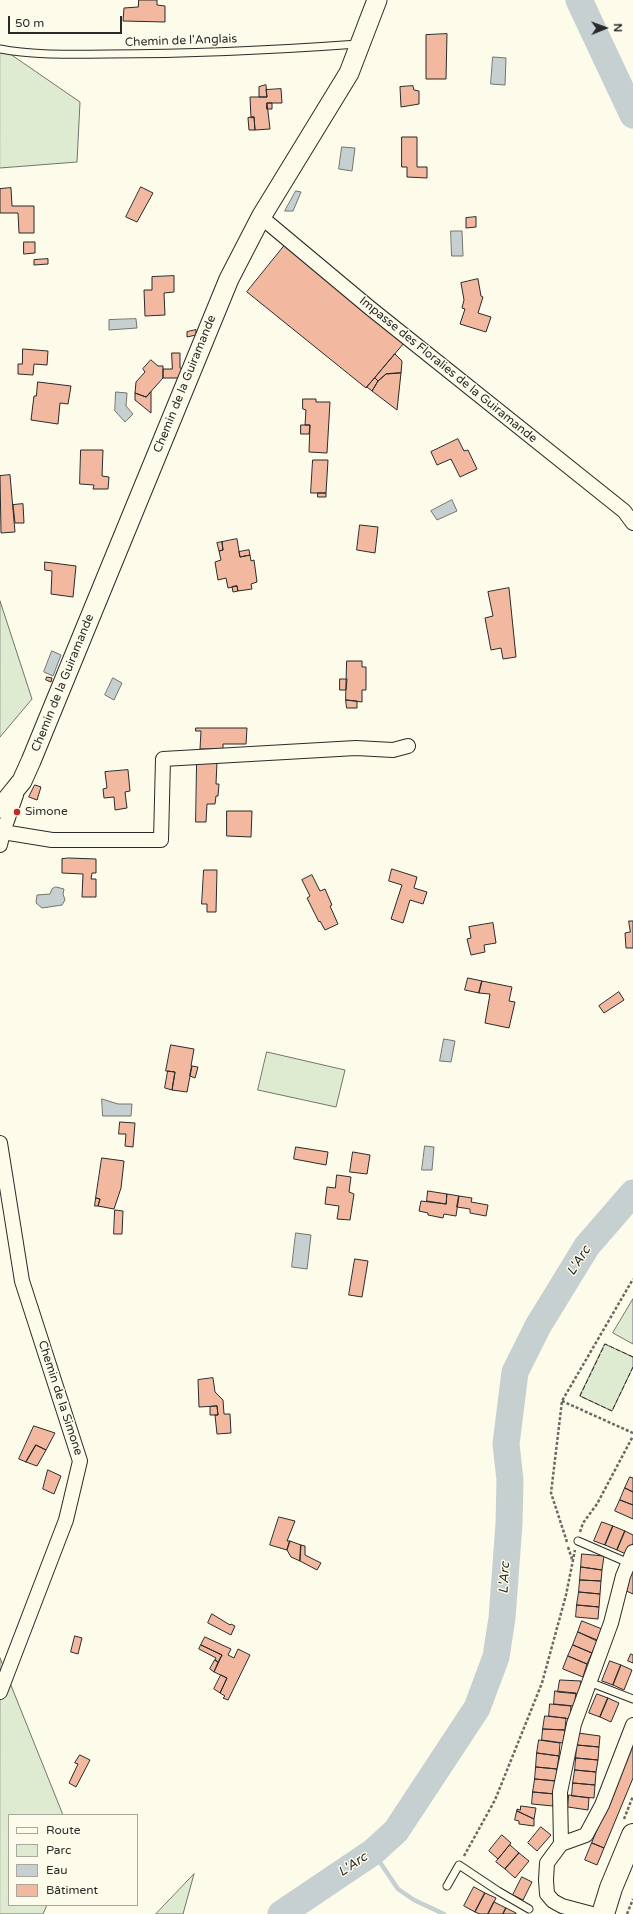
<!DOCTYPE html>
<html>
<head>
<meta charset="utf-8">
<style>
	body { margin:0 }
	#map { position:relative; width:633px; height:1914px; overflow:hidden; background:#fdfbea; font-family:"Varela Round",sans-serif }
	canvas { display:block }
	.legend { position:absolute; left:8px; top:1814px; width:130px; height:92px; box-sizing:border-box; background:#fdfbea; border:1px solid #a9a89e; margin:0; padding:5px 7px; list-style:none; font-size:12px; color:#2b2b2b }
	.legend li { display:flex; align-items:center; gap:8px; height:20px }
	.legend b { width:20px; border:1px solid #a9a89e }
	.north { position:absolute; left:585px; top:8px; width:40px; height:40px; -webkit-text-stroke:3px #fdfbea; paint-order:stroke; rotate:89deg; font-size:11px; font-weight:700; line-height:16px; text-align:center; color:#2b2b2b }
	.north::after { content:''; display:block; margin:auto; width:14px; height:18px; background:#2b2b2b; clip-path:polygon(50% 0,100% 100%,50% 72%,0 100%) }
	.scale { position:absolute; left:8px; top:16px; width:114px; height:18px; box-sizing:border-box; border:2px solid #2b2b2b; border-top:0; padding-left:5px; font-size:12px; line-height:14px; white-space:nowrap; color:#2b2b2b; -webkit-text-stroke:3px #fdfbea; paint-order:stroke }
</style>
</head>
<body>
<div id="map">
<canvas width="633" height="1914"></canvas>
<ul class="legend">
<li><b style="height:5px;background:#fdfbea"></b>Route</li>
<li><b style="height:11px;background:#deebd1"></b>Parc</li>
<li><b style="height:11px;background:#c7d0d0"></b>Eau</li>
<li><b style="height:11px;background:#f2b8a0"></b>Bâtiment</li>
</ul>
<div class="north">N</div>
<div class="scale">50 m</div>
</div>
<script>
const ctx = document.querySelector('canvas').getContext('2d');
ctx.lineJoin = 'round';
function fillPath(path, color) {
  ctx.fillStyle = color;
  ctx.fill(path, 'evenodd');
}
function stroke(path, color, width, dash) {
  ctx.strokeStyle = color;
  ctx.lineWidth = width;
  ctx.lineCap = dash ? 'butt' : 'round';
  ctx.setLineDash(dash || []);
  ctx.stroke(path);
}
function write(font, color, halo, rows, align = 'center') {
  ctx.font = font + ' "Varela Round",sans-serif';
  ctx.lineWidth = 3;
  ctx.setLineDash([]);
  ctx.textBaseline = 'middle';
  ctx.strokeStyle = halo;
  ctx.fillStyle = color;
  for (const [text, x, y, turn = 0] of rows) {
    ctx.save();
    ctx.translate(x, y);
    ctx.rotate((+turn || 0) * Math.PI / 180);
    ctx.textAlign = isNaN(turn) ? turn : align;
    if (halo) ctx.strokeText(text, 0, 0);
    ctx.fillText(text, 0, 0);
    ctx.restore();
  }
}
const green = new Path2D(`
	M0,47l80,55 -3,60 -77,6z
	M0,601l32,98 -32,38z
	M267,1052l78,18 -9,37 -78,-17z
	M633,1299v45l-20,-11z
	M605,1344l28,13v10l-21,44 -32,-15z
	M0,1658l63,157h-54v90h38l-4,9h-43z
	M194,1874l-11,40h-27z`);
fillPath(green, '#deebd1');
stroke(green, '#74746e', 1);
const water = new Path2D(`
	M493,57l13,1 -1,27 -14,-1z
	M342,147l13,1 -3,23 -13,-2z
	M296,191l5,1 -8,19h-8z
	M451,231h11l1,25h-11z
	M136,319l1,9 -28,2v-10z
	M116,392l11,1 -1,13 7,8 -8,8 -10,-11z
	M452,500l5,11 -20,9 -6,-9z
	M52,651l9,4 -8,21 -9,-4z
	M113,678l9,5 -8,17 -9,-5z
	M56,887l8,2 -1,5 2,6 -3,5 -20,3 -6,-5 1,-8 13,-1 2,-5z
	M444,1039l11,2 -4,21 -11,-1z
	M102,1099l16,5h14l-1,12h-28z
	M425,1146l9,1 -2,23h-10z
	M296,1233l15,2 -4,34 -15,-2z`);
fillPath(water, '#c7d0d0');
stroke(water, '#74746e', 1);
stroke(new Path2D(`
	M373,1852l25,37 16,11 30,14`), '#c7d0d0', 4.5);
stroke(new Path2D(`
	M579,0l54,115
	M281,1914l92,-62 23,-21 81,-123 19,-51 6,-39 7,-94 1,-44 -4,-36 9,-72 23,-46 49,-80 46,-53`), '#c7d0d0', 27);
const building = new Path2D(`
	M139,0h18v5l8,1v16l-42,-1 1,-13 14,-1z
	M447,34l-1,45h-20v-44z
	M266,85l1,12h-8v-10z
	M413,86l1,4 5,1v13l-18,3 -1,-20z
	M281,89l1,14h-15l3,26 -15,1 -1,-13 -3,1 -1,-21h17l-1,-7z
	M267,103h5v6h-5z
	M254,117l1,13h-6l-1,-12z
	M402,137h15v30h10v11l-20,-1v-10h-5z
	M141,187l12,6 -16,29 -11,-5z
	M11,188l1,18h22v27h-15l-1,-20h-18v-24z
	M476,217v10l-10,1v-10z
	M24,242h11v11l-11,1z
	M285,245l119,98 -38,45 -119,-96z
	M48,259v5l-14,1v-5z
	M174,276v16l-10,1 1,22 -20,1 -1,-26h8v-13z
	M478,279l3,17 2,1 -5,16 13,4 -5,15 -26,-8 5,-15 -3,-1 2,-8 -3,-17z
	M196,330v5l-9,2v-5z
	M23,349l25,2 -1,14 -13,-1 -1,11 -15,-1v-10h4z
	M172,353h8v15l2,1 -4,9h-15v-9h9z
	M395,354l7,7 -1,12 -15,1 -8,7 -3,-3z
	M151,360l7,6h5v12l-17,19 -11,-4 1,-11 9,-10 -2,-3z
	M401,373l-4,37 -25,-19 6,-10 8,-7z
	M375,378l3,3 -6,10 -5,-4z
	M38,382l33,4 -3,18 -8,-1 -2,21 -27,-4 3,-24h2z
	M151,392v21l-16,-13v-7l11,4z
	M303,399h13v3h14l-3,51 -18,-1 1,-27h-5l1,-15 -3,-1z
	M301,425h9l-1,9h-8z
	M458,439l6,12 4,-1 9,19 -17,8 -9,-18 -14,6 -6,-13z
	M81,450h22l-1,26 7,1 -1,12h-15l1,-4 -14,-1z
	M313,460h15l-2,33h-15z
	M10,475l5,57 -14,1 -1,-57z
	M318,493h8v4h-8z
	M23,504l1,19h-9l-2,-18z
	M360,525l18,2 -3,26 -18,-3z
	M237,539l3,18 10,-2 1,6 3,-1 3,22 -6,2 1,5 -14,2 -1,-5 -9,2 -2,-10 -8,2 -3,-18 6,-2 -2,-9 4,-1 -1,-8z
	M222,542l1,8 -4,1 -2,-8z
	M249,550l1,5 -10,2 -1,-5z
	M45,562l31,4 -3,31 -22,-3 1,-23 -7,-1z
	M237,586l1,5 -5,1 -1,-5z
	M509,588l7,69 -13,2 -2,-11 -10,2 -6,-32 8,-2 -5,-24z
	M347,661h15v6h4v23h-4v12l-16,-2z
	M47,677l5,1 -1,4 -5,-2z
	M340,679h7l-1,11h-6z
	M346,700l11,1v7h-10z
	M196,728h51l-1,16h-23v5h-23l1,-18h-5z
	M197,761l20,1 -1,22h3l-1,12h-2l-1,8h-8l-1,18h-10z
	M128,770l2,21 -5,1 2,16 -12,2 -1,-13 -10,1 -1,-9 4,-1 -2,-16z
	M35,785l6,2 -4,13 -8,-3z
	M227,811h25l-1,26 -24,-1z
	M69,858l27,1v14h-4l-1,6h5v18h-14l1,-23 -21,-1v-14z
	M392,869l25,8 -3,11 13,4 -4,12 -13,-4 -7,23 -12,-4 11,-34 -13,-4z
	M204,870h13l-1,42h-9v-8h-5z
	M312,875l8,16 5,-2 7,16 -2,1 8,18 -13,6 -5,-9 -1,1 -12,-24 3,-2 -8,-16z
	M629,921h4v27h-7l-1,-15 5,-1z
	M493,923l3,20 -12,2 1,7 -14,3 -4,-16 4,-1 -2,-11z
	M468,978l14,3 -3,12 -14,-3z
	M482,981l30,6 -3,14 6,1 -6,26 -24,-5 5,-29 -11,-1z
	M619,992l5,8 -20,13 -5,-7z
	M171,1045l23,4 -3,17h1l-5,26 -15,-2 3,-18 -9,-1z
	M192,1066l6,1 -3,11 -5,-2z
	M168,1071l7,1 -3,18 -7,-2z
	M120,1122l15,1 -2,24 -8,-1 1,-12h-7z
	M296,1147l32,5 -2,13 -32,-6z
	M353,1152l17,3 -3,19 -17,-2z
	M102,1158l22,3 -3,27 -7,21 -16,-3 2,-7 -4,-1z
	M337,1175l14,2 -2,15 5,2 -4,26 -13,-1 2,-13 -14,-2 2,-17 8,1z
	M428,1191l19,3 -1,10 -19,-3z
	M447,1194l12,2 -3,20 -12,-2 -1,4 -15,-3v-2l-9,-2 2,-10 25,3z
	M459,1196l13,2 -1,4 17,3 -2,11 -16,-3v-4l-13,-2z
	M96,1198l4,1 -2,7h-3z
	M115,1210l8,1 -1,23h-8z
	M355,1259l13,2 -6,36 -13,-2z
	M213,1378l2,14 8,8 1,14h6l1,19 -14,1 -2,-19h3l-1,-9 -18,1 -1,-27z
	M217,1406l1,9h-8v-8z
	M34,1426l21,7 -9,17 -10,-5 -10,17 -7,-3z
	M36,1445l10,5 -9,16 -11,-4z
	M48,1470l13,6 -7,18 -11,-5z
	M630,1477l3,1v14l-8,-4z
	M625,1488l8,4v13l-13,-5z
	M620,1500l13,5v14l-18,-8z
	M279,1517l16,4 -8,20h3l-3,9 -17,-5z
	M602,1522l11,4 -8,19 -11,-4z
	M613,1526l12,5 -8,19 -12,-5z
	M625,1531l8,4v8l-5,12 -11,-5z
	M290,1541l11,4 -1,16 -9,-4 -4,-7z
	M301,1545l4,1v9l16,8 -4,7 -17,-9z
	M582,1554l22,2 -2,14 -21,-3z
	M581,1567l21,3 -1,11 -21,-1z
	M630,1570l3,1v23l-11,-5z
	M580,1580l21,1 -1,13 -21,-2z
	M579,1592l21,2 -1,13 -22,-2z
	M577,1605l22,2 -1,12 -22,-2z
	M212,1614l18,11 1,-1 4,2 -4,9 -23,-12z
	M582,1621l20,8 -5,11 -19,-8z
	M578,1632l19,9 -5,12 -19,-8z
	M75,1636l7,2 -4,16 -7,-2z
	M205,1637l26,12 -3,6 6,3 4,-9 12,6 -22,45 -5,-2 2,-2 -5,-3 7,-15 -13,-6 8,-17 -21,-10z
	M201,1645l21,10 -4,7 -3,-2 1,-2 -17,-9z
	M573,1645l19,8 -5,11 -19,-8z
	M631,1654l2,1v8l-5,-2z
	M568,1656l19,8 -4,13 -20,-8z
	M215,1660l3,2 -4,10 -4,-3z
	M610,1661l11,4 -8,20 -11,-4z
	M621,1665l11,5 -8,20 -11,-5z
	M221,1675l6,3 -7,15 -6,-4z
	M560,1680l21,1 -2,13 -21,-2z
	M555,1691l21,2 -2,13 -20,-2z
	M597,1694l11,4 -8,19 -11,-4z
	M608,1698l11,5 -8,19 -11,-5z
	M550,1704l21,2 -1,13 -21,-3z
	M545,1716l21,2 -1,12 -22,-1z
	M543,1729l22,1 -2,13 -21,-3z
	M578,1733l22,3 -1,11 -22,-2z
	M539,1740l21,3 -1,13 -22,-3z
	M633,1743v35l-29,70 -12,-5z
	M577,1745l22,2 -1,13 -22,-2z
	M537,1753l22,3 -2,13 -21,-2z
	M80,1755l10,5 -14,27 -7,-4 9,-19 -3,-1z
	M576,1758l22,2 -2,12 -21,-2z
	M536,1767l21,2 -1,12 -21,-2z
	M575,1770l21,2 -1,13 -22,-2z
	M535,1779l21,2 -1,13 -22,-2z
	M573,1783l22,2 -1,13 -22,-2z
	M533,1792l22,2 -2,12 -21,-2z
	M569,1795l20,3 -1,12 -20,-3z
	M521,1806l15,2 -2,11 -17,-8v-2l3,1z
	M517,1811l17,8v7l-15,-2v-3l-4,-1z
	M541,1827l10,8 -14,16 -9,-8z
	M502,1835l9,8 -13,16 -9,-8z
	M592,1843l12,5 -7,17 -12,-5z
	M510,1845l9,8 -14,16 -9,-7z
	M519,1853l10,8 -14,17 -10,-9z
	M522,1877l10,5 -9,18 -10,-5z
	M474,1887l11,6 -10,19 -11,-6z
	M485,1893l11,5 -8,16h-8l-5,-2z
	M494,1902l12,6 -3,6h-15z
	M506,1908l10,5v1h-13z`);
fillPath(building, '#f2b8a0');
stroke(building, '#2b2b2b', 1);
const lane = new Path2D(`
	M0,49c36,7 72,5 109,5 83,0 166,-4 249,-10
	M578,1541l53,23
	M589,1682l44,17
	M447,1886l12,-21 39,26 31,18`);
const street = new Path2D(`
	M261,217l109,91 254,203 9,12
	M3,832l49,8h109l2,-81 193,-11 37,2 15,-4
	M0,845l3,-13 13,-37
	M0,1143l22,138 58,180 -14,59 -66,172
	M561,1844l-1,-52 14,-68 37,-101 12,-47 10,-24
	M561,1844l25,-9 16,-30 31,-80
	M561,1844l-14,19 -1,17 1,14 6,7 9,5 30,8`);
const secondary = new Path2D(`
	M0,808l22,-27 9,-20 198,-482 32,-62 88,-144 28,-73`);
const primary = new Path2D(`
	M603,1914l8,-26 22,-53`);
stroke(lane, '#2b2b2b', 9);
stroke(street, '#2b2b2b', 16);
stroke(secondary, '#2b2b2b', 21);
stroke(primary, '#2b2b2b', 24);
stroke(new Path2D(`
	M562,1401l71,32
	M580,1532l3,-9 14,-19 36,-68
	M567,1542l-16,-49 11,-92 71,-122
	M568,1547l4,12
	M624,1819l9,-23
	M464,1856l31,-56 47,-117 24,-88 9,-45
	M627,1914l6,-15`), '#6a6964', 2.5, [3, 2]);
stroke(lane, '#fdfbea', 7);
stroke(street, '#fdfbea', 14);
stroke(secondary, '#fdfbea', 19);
stroke(primary, '#fdfbea', 22);
stroke(new Path2D(`
	M633,1357l-28,-13 -25,52 32,15 21,-44`), '#2b2b2b', 1, [5, 2]);
for (const [x, y, r, color] of [
	[17,812,4,"#c62828"]
]) {
  const dot = new Path2D();
  dot.arc(x, y, r, 0, 2 * Math.PI);
  ctx.fillStyle = color;
  ctx.fill(dot);
  stroke(dot, '#fdfbea', 1.5);
}
write('12px', '#2b2b2b', '#fdfbea', [
	["Chemin de l'Anglais",181,41,-2],
	["Impasse des Floralies de la Guiramande",448,370,39],
	["Chemin de la Guiramande",185,384,-68],
	["Chemin de la Guiramande",63,683,-68],
	["Chemin de la Simone",60,1398,72]
]);
write('12px', '#2b2b2b', '#fdfbea', [
	["Simone",25,812]
], 'left');
write('italic 13px', '#2b2b2b', '#fdfbea', [
	["L'Arc",579,1261,-57],
	["L'Arc",505,1578,-87],
	["L'Arc",353,1865,-34]
]);
</script>
</body>
</html>
